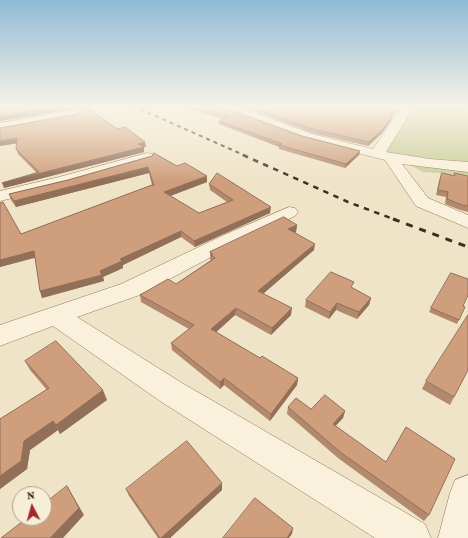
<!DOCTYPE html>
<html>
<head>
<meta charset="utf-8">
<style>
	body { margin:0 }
	#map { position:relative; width:468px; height:538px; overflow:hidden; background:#f0e4c8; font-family:"Crimson Pro",serif }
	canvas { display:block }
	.north { position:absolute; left:12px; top:486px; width:40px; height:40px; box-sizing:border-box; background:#f7eed8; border:1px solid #ada18e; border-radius:50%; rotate:354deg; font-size:11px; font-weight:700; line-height:16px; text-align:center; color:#3d2e20 }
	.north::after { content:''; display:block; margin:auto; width:14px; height:18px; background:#9e2a2b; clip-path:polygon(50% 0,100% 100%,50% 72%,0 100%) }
</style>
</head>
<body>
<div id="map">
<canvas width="468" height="538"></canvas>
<div class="north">N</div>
</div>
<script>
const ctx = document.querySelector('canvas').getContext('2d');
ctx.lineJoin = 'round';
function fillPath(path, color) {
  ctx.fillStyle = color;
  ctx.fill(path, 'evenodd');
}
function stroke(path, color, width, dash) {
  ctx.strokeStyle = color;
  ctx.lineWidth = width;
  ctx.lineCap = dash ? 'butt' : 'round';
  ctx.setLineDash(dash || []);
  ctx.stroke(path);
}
fillPath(new Path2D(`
	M418,106h50v69l-45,-3 -46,-25z`), '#c9cf9b');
const minor = new Path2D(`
	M218,106h17l77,28 61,15 28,-41 3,-2h14l-8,7 -24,39 44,7 38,3v10l-66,-8 26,34 40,17v13l-52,-22 -31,-46 -83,-21 -82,-31z
	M74,110l4,1 2,3 -2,3 -78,14v-8z
	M147,153l5,1 2,3 -2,3 -83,24 -69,17v-10l59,-14z
	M289,207l6,1 3,4 -3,4 -57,27 -101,53 -60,21 105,66 243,141 6,14h-56l-215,-137 -107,-75 -53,20v-21l121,-41 103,-49z
	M468,475v63h-30l12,-45 5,-13z`);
stroke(minor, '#8d765c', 1);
fillPath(minor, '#faf1dc');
stroke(new Path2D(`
	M133,106l113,50`), '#3d2e20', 2, [4, 4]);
stroke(new Path2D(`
	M243,155l105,47 48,18`), '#3d2e20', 2.5, [5.5, 5.5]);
stroke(new Path2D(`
	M393,219l75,28`), '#3d2e20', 3, [7, 7]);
fillPath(new Path2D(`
	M0,106h83l63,41h-2v5l-140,36 33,-15 -19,-19 -2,-5 1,-6 -17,3 77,-32 2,-3 -1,-1 -4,-1z
	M180,106h40l82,30 58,15 -1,4 -14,13 -66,-19v-2l-60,-23v-3l5,-2z
	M239,106h162l-2,1 -1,3 -3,3 -3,2v4l-10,14 -14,13 -56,-13z
	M152,156l55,26 -37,14 29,17 28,-11 -17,-12 -1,-6 61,29 -75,34 -14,-10 -58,28v3l-20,9 1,4 -62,17 -2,-7 -5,-33 -35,9v-64l21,31 131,-49 -3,-12 -133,34 -5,-7 -2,-6 59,-14z
	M442,173l12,2v-2l14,3v36l-8,-2 -15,-6 1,-7 -10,-2 4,-17z
	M297,225l-1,7h-1l19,18 -51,44 28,21 -20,20 -36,-20 -19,17 44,26 38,20 -1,7 -27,36 -46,-36 -4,4 -48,-39 -1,-7 18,-14 -48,-27 -1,-7 36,-11 35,-24 -1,-1v-7z
	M353,288l18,10 -2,7 -12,14 -21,-9 -7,9 -24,-12 1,-7z
	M463,306l-4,14 -2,4 -28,-12 2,-4z
	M25,361l82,39 -47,34 -2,-4 -28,20 -3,19 -27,20v-70l47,-29 -17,-20z
	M426,381l28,16 -4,8 -28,-16z
	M288,407l57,4 -2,7 -8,8 94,89 -5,6 -86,-63 -51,-44z
	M126,489l96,1 -52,48h-12l-29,-42z`), '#b2896c');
fillPath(new Path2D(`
	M62,106h11l1,3 -74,12v-4z
	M396,106h5l-2,1 -1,3 -3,3 -8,5 1,-4z
	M393,115l-1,4 -10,14 -14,13 1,-4z
	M17,138l2,5 -19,3v-5z
	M145,142l1,5h-2v5l-140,36 -2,-5z
	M360,151l-1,4 -14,13 1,-4z
	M148,167l1,6 -133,34 -2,-6z
	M207,176v6l-42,16 -1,-6z
	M271,207l-1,6 -75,34 -1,-6z
	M297,225l-1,7 -9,3 1,-6z
	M181,231v6l-58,28v3l-20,9 1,4 -62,17 -2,-7 60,-20 20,-12z
	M315,244l-1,6 -56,48v-7z
	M34,251l2,6 -36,10v-7z
	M371,298l-2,7 -12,14 2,-7z
	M337,303l-1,7 -7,9 1,-7z
	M236,308l-1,7 -23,21 -1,-7z
	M292,308l-1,7 -20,20 1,-7z
	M224,378v7l-4,4v-7z
	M298,378l-1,7 -27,36 1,-7z
	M103,390l4,10 -47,34 -4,-9z
	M345,411l-2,7 -12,13 2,-7z
	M53,421l5,9 -28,20 -3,19 -27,20v-13l24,-35z
	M222,483v7l-52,48h-9z
	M67,486l17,29 -21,23h-13z
	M293,528l-1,6 -3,4h-2z`), '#916f58');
const building = new Path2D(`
	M0,106h62l-62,11z
	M78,106h5l6,3 28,20 8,-2 20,15 -7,2 6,3 -142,36 37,-11 -23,-23 1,-11 -17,3v-13l77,-14 3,-5z
	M192,106h28l82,30 58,15 -14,13 -67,-19 3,-1 -63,-23 10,-4z
	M249,106h150l-3,4 -8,4 5,1 -10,14 -14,13 -56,-13z
	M154,153l23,13 8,-3 22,13 -43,16 35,21 34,-13 -24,-16 8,-11 54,34 -77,34 -13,-10 -61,28 2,2 -22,10 2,4 -62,16 -6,-40 -34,9v-57l3,-1 18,32 131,-49 2,1 -6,-19 -134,34 -5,-7 59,-14 84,-24z
	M442,173l13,3 -1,-3 14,3v30l-6,-1 -15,-6 1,-7 -10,-2z
	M284,217l13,8 -9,4 27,15 -57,47 34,17 -20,20 -36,-20 -25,21 49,29 2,-2 36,22 -27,36 -47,-36 -4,4 -49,-39 23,-18 -54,-30 28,-16 8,5 39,-26 -4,-3 2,-1 -3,-2z
	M331,272l23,10 -3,5 20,11 -12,14 -22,-9 -7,9 -24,-12z
	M451,273l17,6v16l-5,11 2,1 -6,13 -28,-12z
	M468,315v55l-14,27 -28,-16z
	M56,341l47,49 -47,35 -3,-4 -29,20 -3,20 -21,15v-57l49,-31 -24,-27z
	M325,395l20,16 -12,13 53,38 20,-35 49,32 -26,56 -89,-63 -52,-45 8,-9 15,11z
	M187,441l35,42 -61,55h-1l-34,-49z
	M67,486l12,22 -29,30h-49l26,-20h17v-14z
	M255,498l38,30 -6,10h-64z`);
fillPath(building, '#cf9f7d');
stroke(building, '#916f58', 1);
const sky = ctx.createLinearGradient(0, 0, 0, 181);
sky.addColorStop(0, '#8fbad6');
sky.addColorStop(0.59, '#f8f3e6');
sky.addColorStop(1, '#f8f3e600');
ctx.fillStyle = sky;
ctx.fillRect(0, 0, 468, 181);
</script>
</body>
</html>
